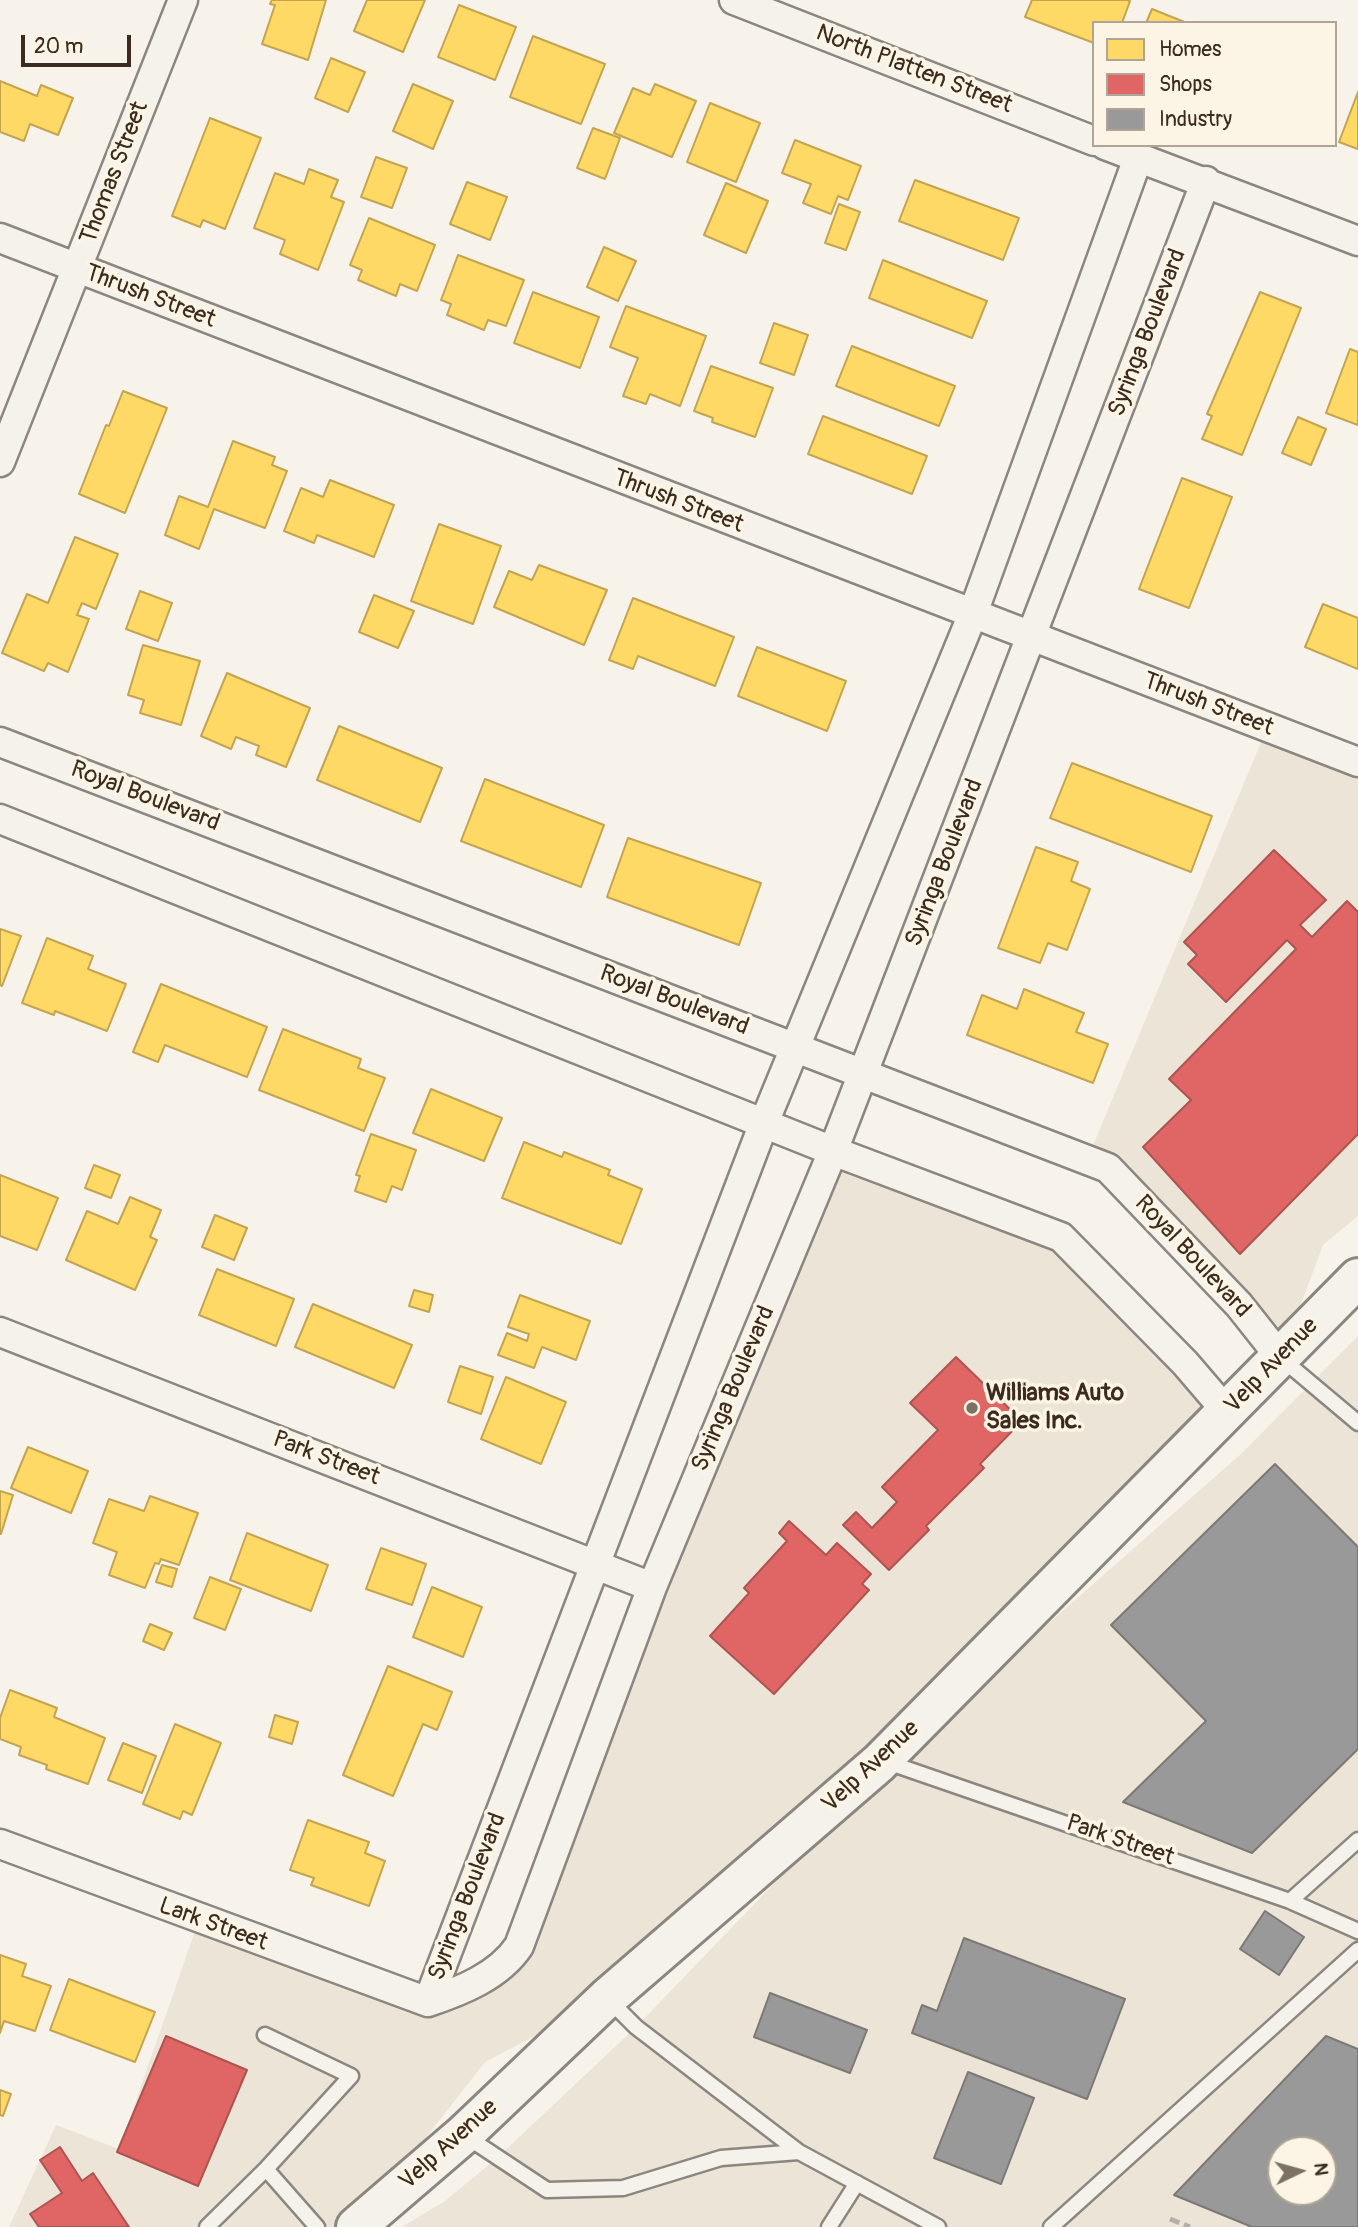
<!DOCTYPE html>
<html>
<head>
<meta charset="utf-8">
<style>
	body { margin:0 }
	#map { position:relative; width:1358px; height:2227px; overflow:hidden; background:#f7f3ea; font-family:Pangolin,sans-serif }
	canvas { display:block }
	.legend { position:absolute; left:1092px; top:21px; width:245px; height:126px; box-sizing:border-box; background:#fcf5e5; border:2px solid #afa495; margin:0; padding:9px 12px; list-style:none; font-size:21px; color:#3b2a1e }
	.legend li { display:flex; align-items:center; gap:14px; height:35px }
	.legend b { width:35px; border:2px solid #afa495 }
	.north { position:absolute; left:1267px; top:2136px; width:70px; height:70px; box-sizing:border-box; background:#fcf5e5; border:2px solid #afa495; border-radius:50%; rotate:85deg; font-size:19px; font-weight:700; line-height:28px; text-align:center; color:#3b2a1e }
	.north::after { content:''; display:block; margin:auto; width:24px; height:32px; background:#7d7065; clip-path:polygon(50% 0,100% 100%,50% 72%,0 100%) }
	.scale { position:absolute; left:21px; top:35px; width:110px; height:32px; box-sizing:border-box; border:4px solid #3b2a1e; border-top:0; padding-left:9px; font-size:21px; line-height:24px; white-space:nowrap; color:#3b2a1e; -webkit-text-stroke:5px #fcf5e5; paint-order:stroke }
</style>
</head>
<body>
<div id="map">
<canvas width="1358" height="2227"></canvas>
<ul class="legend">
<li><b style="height:19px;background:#ffd966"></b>Homes</li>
<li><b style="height:19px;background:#e06666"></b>Shops</li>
<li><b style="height:19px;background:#999"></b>Industry</li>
</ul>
<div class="north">N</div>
<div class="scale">20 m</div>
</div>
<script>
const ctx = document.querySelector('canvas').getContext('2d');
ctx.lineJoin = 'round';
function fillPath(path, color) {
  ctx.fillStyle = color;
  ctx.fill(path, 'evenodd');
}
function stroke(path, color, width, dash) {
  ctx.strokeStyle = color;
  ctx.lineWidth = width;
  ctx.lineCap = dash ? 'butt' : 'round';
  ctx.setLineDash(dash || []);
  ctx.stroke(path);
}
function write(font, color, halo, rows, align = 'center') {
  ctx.font = font + ' Pangolin,sans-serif';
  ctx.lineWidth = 7;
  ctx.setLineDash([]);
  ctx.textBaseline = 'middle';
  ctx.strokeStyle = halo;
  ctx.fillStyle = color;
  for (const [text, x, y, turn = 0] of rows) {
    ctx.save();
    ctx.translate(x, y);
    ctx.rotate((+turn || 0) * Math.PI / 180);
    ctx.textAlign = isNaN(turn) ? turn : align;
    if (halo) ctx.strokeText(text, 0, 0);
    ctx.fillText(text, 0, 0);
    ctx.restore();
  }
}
fillPath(new Path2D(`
	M1267,728l91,34v454l-35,29 -42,113 -194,-198z
	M833,1151l228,86 166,175 -620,586 -122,64 -129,165h-347l47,-102 63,24 80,-229 229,82 74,-37z
	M1358,1336v891h-956l43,-26 52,-43 139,-131 256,-266 349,-307zM1281,2150h42v42h-42z`), '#ebe4d7');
const homes = new Path2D(`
	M272,0h54l-18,60 -46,-16 13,-39 -5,-1z
	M367,0h58l-22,52 -49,-21z
	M1032,0h95l3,1 -8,22h-28v20l-69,-26z
	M459,5l57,22 -21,53 -57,-23z
	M1152,9l35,14h-41z
	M533,36l72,28 -24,60 -71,-27z
	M331,58l34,14 -17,40 -33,-14z
	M0,81l37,15 4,-11 32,13 -15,37 -28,-11 -6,17 -24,-9z
	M413,84l40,17 -20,48 -40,-18z
	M655,84l41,17 -24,56 -58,-24 19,-45 17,7z
	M1358,92v57l-19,-7z
	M710,103l50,20 -24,59 -49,-20z
	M210,118l51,20 -36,91 -22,-9 -3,7 -28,-11z
	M593,128l27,10 -15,41 -28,-11z
	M795,140l66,26 -13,34 -10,-4 -7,18 -28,-11 8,-19 -29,-11z
	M376,157l31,11 -15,40 -31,-11z
	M309,169l29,11 -7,17 13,5 -26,68 -38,-16 5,-14 -31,-12 21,-55 29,11z
	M915,180l104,38 -16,42 -104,-39z
	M467,182l40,15 -17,43 -40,-16z
	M726,183l42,18 -22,52 -42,-18z
	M839,204l21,8 -14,38 -21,-7z
	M369,218l66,27 -18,46 -17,-7 -4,12 -38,-16 4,-10 -12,-5z
	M604,247l32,14 -18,40 -31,-14z
	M458,255l66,25 -18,46 -18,-6 -4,10 -37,-15 4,-11 -10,-4z
	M883,260l104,41 -15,37 -103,-40z
	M533,292l66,25 -19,51 -66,-25z
	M1260,292l41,16 -59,147 -40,-16 10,-23 -5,-2z
	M626,306l80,30 -26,70 -30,-12 -4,10 -23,-8 15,-38 -28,-11z
	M774,323l34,12 -14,40 -34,-12z
	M852,346l103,40 -16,40 -103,-40z
	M1350,349l8,3v73l-32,-12z
	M711,366l62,22 -18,49 -43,-15 1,-4 -19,-7z
	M123,391l44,17 -42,105 -46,-19 27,-69 3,1z
	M823,416l104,40 -15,38 -104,-40z
	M1298,417l28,12 -15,36 -29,-12z
	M233,441l42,16 -3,8 15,6 -22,57 -51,-19 -15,40 -34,-14 14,-39 29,11z
	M1182,478l50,19 -43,111 -50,-19z
	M330,480l64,25 -20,52 -57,-22 -3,8 -30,-12 17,-43 22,9z
	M439,524l62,22 -28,78 -62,-23z
	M75,537l43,17 -22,55 -14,-6 -5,12 12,4 -21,53 -20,-9 -4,8 -42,-18 25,-59 21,9z
	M539,565l68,25 -23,55 -90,-38 15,-36 23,9z
	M140,591l32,12 -14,38 -32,-12z
	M374,595l40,16 -16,37 -39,-16z
	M633,598l101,39 -19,49 -77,-30 -5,13 -24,-9z
	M1323,604l35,14v51l-53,-22z
	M143,645l57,16 -19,64 -41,-12 4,-13 -16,-5z
	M757,647l89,34 -19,50 -89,-35z
	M227,673l83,35 -24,59 -30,-12 3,-9 -23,-9 -5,12 -30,-13z
	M339,726l103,42 -22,54 -103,-42z
	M1072,763l140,53 -21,56 -141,-54z
	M485,779l119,46 -23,62 -120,-46z
	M628,838l133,45 -22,62 -132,-48z
	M1036,847l42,15 -7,19 19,8 -23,61 -19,-7 -8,20 -42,-15z
	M0,929l21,7 -19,50 -2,-1z
	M47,938l46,18 -5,13 38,15 -19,47 -52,-20 -1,4 -32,-12z
	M161,984l106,43 -20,50 -82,-32 -7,17 -25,-10z
	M1024,989l60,24 -8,19 32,12 -15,39 -126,-48 15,-40 35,14z
	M283,1029l78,30 -3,9 27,10 -21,53 -105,-41z
	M431,1089l71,29 -18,43 -71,-28z
	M371,1134l45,16 -14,40 -10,-4 -6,16 -31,-11 5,-15 -4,-1z
	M524,1142l38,15 2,-5 46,18 -2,5 34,14 -21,55 -119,-46z
	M94,1165l26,10 -9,23 -26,-10z
	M0,1175l58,23 -21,52 -37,-14z
	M130,1197l31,13 -11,27 7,3 -22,50 -69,-30 21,-49 31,13z
	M215,1215l32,13 -13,32 -32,-13z
	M217,1269l77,30 -18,47 -77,-31z
	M414,1290l19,5 -4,17 -20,-6z
	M520,1295l70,26 -14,39 -34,-13 -8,21 -36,-13 9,-22 20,8 2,-7 -21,-7z
	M313,1304l99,41 -18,43 -99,-41z
	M460,1366l33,11 -12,37 -33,-12z
	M506,1377l60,25 -25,62 -60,-25z
	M28,1447l60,24 -17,42 -60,-25z
	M0,1491l13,4 -12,39h-1z
	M150,1496l48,17 -19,52 -18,-6 -2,5 -4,-1 -10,25 -36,-13 8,-23 -24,-9 16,-44 35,12z
	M247,1533l81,32 -17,46 -81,-31z
	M381,1548l45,16 -14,41 -46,-16z
	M162,1565l15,4 -5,18 -16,-5z
	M210,1577l31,12 -16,41 -31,-12z
	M432,1587l50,20 -19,50 -50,-20z
	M150,1624l22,9 -8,17 -21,-9z
	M388,1666l64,26 -15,38 -14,-6 -30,72 -50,-21z
	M10,1690l47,18 -3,9 51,21 -17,46 -42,-15 1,-4 -28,-10 2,-8 -21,-8v-21z
	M275,1715l23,7 -6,22 -23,-7z
	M175,1724l46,19 -29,72 -9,-4 -3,8 -37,-15z
	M123,1743l33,13 -14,37 -34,-13z
	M308,1820l61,22 -4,11 20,8 -16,45 -58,-21 3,-7 -24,-8z
	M0,1955l26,9 -4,12 29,10 -16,45 -31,-10 -4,12z
	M69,1979l86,33 -20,50 -85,-32z
	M0,2090l11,4 -8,22 -3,-1z`);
fillPath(homes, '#ffd966');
stroke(homes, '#c4a450', 2);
const shops = new Path2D(`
	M1274,850l52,50 -26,25 12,12 35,-36 11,11v222l-118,120 -97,-107 48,-47 -22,-21 127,-130 -9,-9 -61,62 -38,-38 9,-9 -13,-13z
	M956,1357l66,64 -42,43 4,4 -58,58 3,4 -40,40 -46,-45 13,-13 16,16 25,-26 -15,-15 56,-57 -28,-27z
	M789,1521l37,34 11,-12 34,31 -9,10 7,6 -95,104 -64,-58 39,-43 -5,-5 43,-47 -8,-8z
	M166,2036l81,34 -49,116 -81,-34z
	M60,2147l22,34 11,-8 36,54h-90l-9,-13 32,-21 -22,-33z`);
fillPath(shops, '#e06666');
stroke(shops, '#ae5450', 2);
const industry = new Path2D(`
	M1275,1464l83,83v202l-106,104 -129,-51 83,-81 -95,-96z
	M1265,1911l39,26 -25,38 -39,-26z
	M964,1938l161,61 -38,100 -175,-66 10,-28 15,6z
	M770,1993l97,37 -17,43 -96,-36z
	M1326,2036l32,13v178h-106l-78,-32zM1281,2150h42v42h-42z
	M968,2072l66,26 -33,86 -67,-26z`);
fillPath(industry, '#999');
stroke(industry, '#7d7874', 2);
const lane = new Path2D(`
	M1282,1359l76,64
	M887,1762l403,139 68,30
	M1290,1901l68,-61
	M608,1999l28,28 163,125
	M265,2035l86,41 -85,93
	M464,2135l83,55 76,-2 98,-30 78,-6 139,75
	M207,2227l59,-58 51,58
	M829,2227l28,-44
	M1051,2227l307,-277`);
const street = new Path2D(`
	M734,0l360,141
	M1105,145l253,96
	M0,238l1358,524
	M0,462l183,-462
	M0,742l1108,426 131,137 42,53
	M0,819l833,332 228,86 124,126 42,49
	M0,1332l652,255
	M0,1844l428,158
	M428,2002c33,-11 71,-26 91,-56l133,-359 181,-436 373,-970
	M428,2002l336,-879 208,-507 166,-458`);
const primary = new Path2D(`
	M356,2227l107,-92 144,-137 272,-235 479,-485`);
stroke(lane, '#8b867f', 19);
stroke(street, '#8b867f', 33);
stroke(primary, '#8b867f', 44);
stroke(lane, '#f5f2ec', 14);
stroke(street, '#f5f2ec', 28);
stroke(primary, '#f5f2ec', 38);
stroke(new Path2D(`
	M1170,2219l20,8`), '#b3afa9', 5, [10, 5]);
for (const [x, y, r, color] of [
	[972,1408,7,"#7d7065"]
]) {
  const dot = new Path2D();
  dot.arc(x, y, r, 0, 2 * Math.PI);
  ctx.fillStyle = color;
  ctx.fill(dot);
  stroke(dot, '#fcf5e5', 2.5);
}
write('24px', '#3b2a1e', '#fcf5e5', [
	["North Platten Street",914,70,21],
	["Thomas Street",115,173,-69],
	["Thrush Street",150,297,21],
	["Syringa Boulevard",1148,333,-69],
	["Thrush Street",678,502,21],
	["Thrush Street",1208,705,21],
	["Royal Boulevard",145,797,21],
	["Syringa Boulevard",945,863,-69],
	["Royal Boulevard",674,1001,21],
	["Royal Boulevard",1192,1257,47],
	["Velp Avenue",1272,1366,-46],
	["Syringa Boulevard",734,1389,-67],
	["Park Street",326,1459,21],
	["Velp Avenue",871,1767,-43],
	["Park Street",1120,1841,19],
	["Syringa Boulevard",468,1897,-69],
	["Lark Street",213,1925,20],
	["Velp Avenue",449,2145,-42]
]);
write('bold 24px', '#3b2a1e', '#fcf5e5', [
	["Williams Auto",986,1394],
	["Sales Inc.",986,1422]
], 'left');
</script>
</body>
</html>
